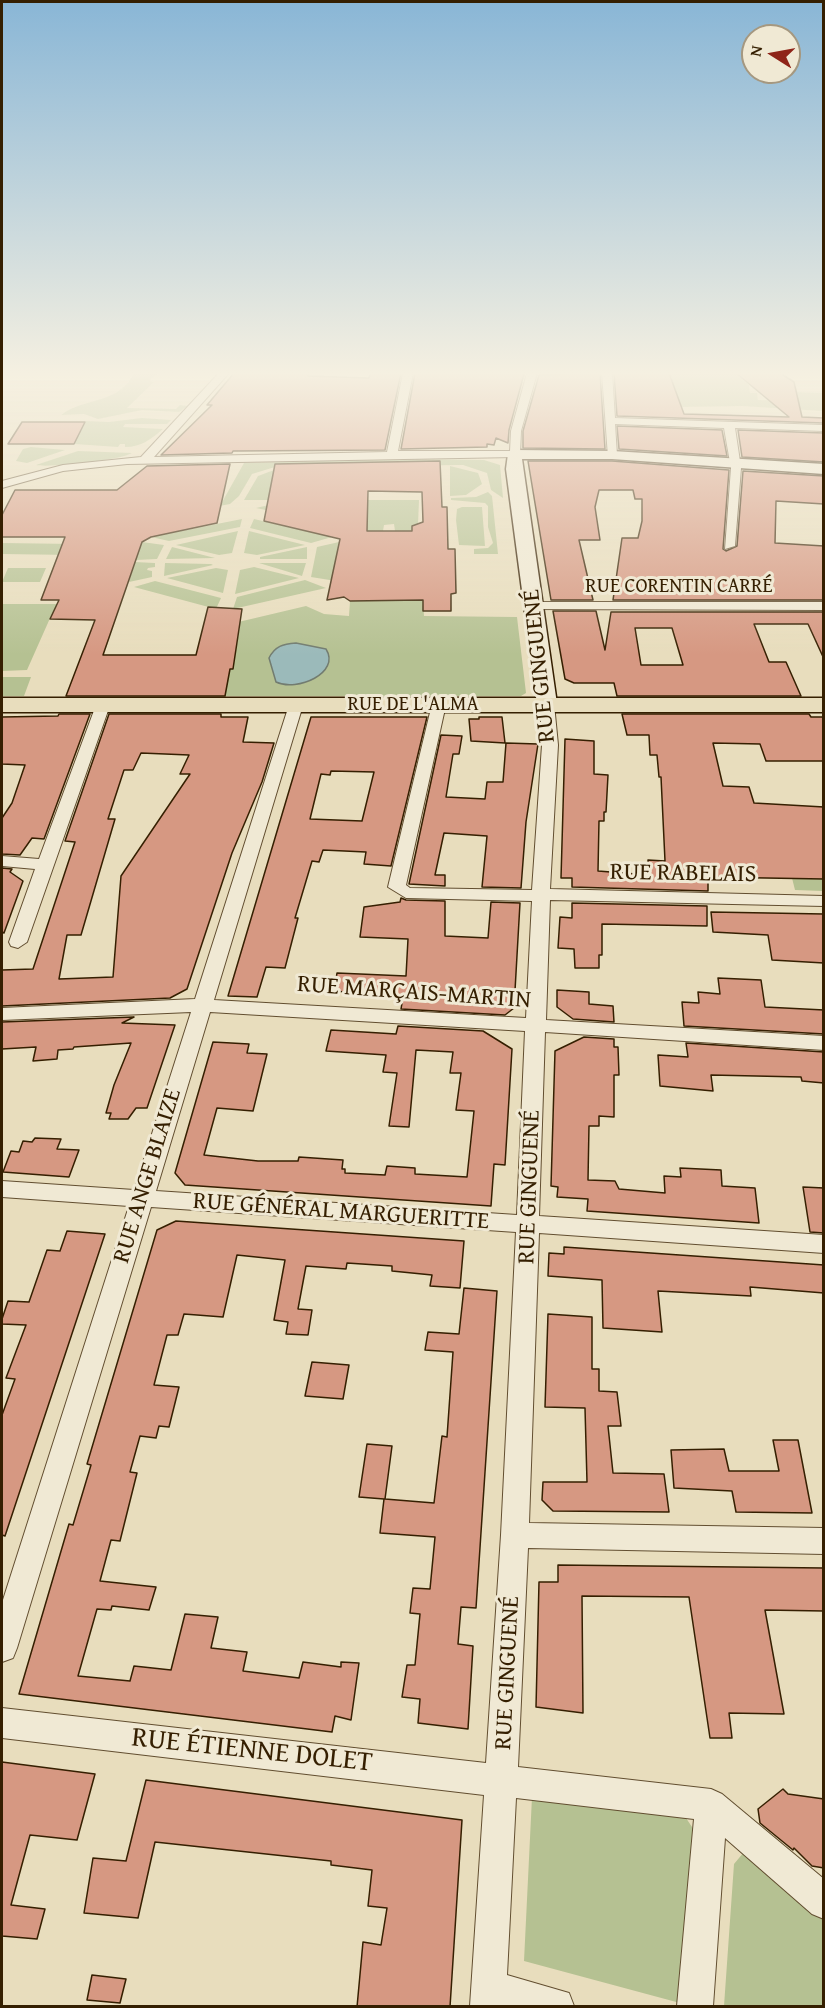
<!DOCTYPE html>
<html>
<head>
<meta charset="utf-8">
<style>
	body { margin:0 }
	#map { position:relative; width:825px; height:2008px; overflow:hidden; background:#e8ddbd; font-family:"Gentium Book Plus",serif }
	canvas { display:block }
	.frame { position:absolute; inset:0; border:3px solid #351f01; pointer-events:none }
	.north { position:absolute; left:741px; top:24px; width:60px; height:60px; box-sizing:border-box; background:#f0e9d4; border:2px solid #a59880; border-radius:50%; rotate:281deg; font-size:16px; font-weight:700; line-height:24px; text-align:center; color:#351f01 }
	.north::after { content:''; display:block; margin:auto; width:21px; height:27px; background:#8f2418; clip-path:polygon(50% 0,100% 100%,50% 72%,0 100%) }
</style>
</head>
<body>
<div id="map">
<canvas width="825" height="2008"></canvas>
<div class="frame"></div>
<div class="north">N</div>
</div>
<script>
const ctx = document.querySelector('canvas').getContext('2d');
ctx.lineJoin = 'round';
function fillPath(path, color) {
  ctx.fillStyle = color;
  ctx.fill(path, 'evenodd');
}
function stroke(path, color, width, dash) {
  ctx.strokeStyle = color;
  ctx.lineWidth = width;
  ctx.lineCap = dash ? 'butt' : 'round';
  ctx.setLineDash(dash || []);
  ctx.stroke(path);
}
function write(font, color, halo, rows, align = 'center') {
  ctx.font = font + ' "Gentium Book Plus",serif';
  ctx.lineWidth = 6;
  ctx.setLineDash([]);
  ctx.textBaseline = 'middle';
  ctx.strokeStyle = halo;
  ctx.fillStyle = color;
  for (const [text, x, y, turn = 0] of rows) {
    ctx.save();
    ctx.translate(x, y);
    ctx.rotate((+turn || 0) * Math.PI / 180);
    ctx.textAlign = isNaN(turn) ? turn : align;
    if (halo) ctx.strokeText(text, 0, 0);
    ctx.fillText(text, 0, 0);
    ctx.restore();
  }
}
fillPath(new Path2D(`
	M134,373h26l-9,5 -1,3 4,1 -27,26 49,1 4,-4 8,1 -9,6 -37,-2 -44,9 -14,-5 -23,1c23,-18 58,-10 73,-42z
	M670,373h65l14,12 1,8h7l1,7 40,1 -1,-9 26,1v18l-81,-5 -61,1z
	M142,418l29,2 -4,4h-42l-2,3 40,2c-12,10 -21,18 -38,18v-3h-5l-2,3 -44,-3 12,-23 23,1z
	M31,447l34,3 -38,13 -11,-2 7,-12z
	M78,451l54,2c-11,7 -82,15 -96,12z
	M406,459l78,1 16,5 3,33 -12,-8 -4,-17 -24,-8 -188,2 -23,7 -13,22 -9,8 -98,18 89,-18 23,-41z
	M450,466l28,7 4,11 -16,11 -16,1z
	M274,470l84,30h61l-1,25 -6,1v5h-17l-1,-7 -10,1 -1,6h-16l-111,-23 13,-3v-5h-25l14,-24z
	M488,492l4,4 6,58h-24v-5l14,-1 5,-5 -5,-16v-21l-3,-3 -34,-3v-2l25,-1z
	M462,507h20l3,39 -26,-1 -3,-25 1,-11z
	M242,519l-2,8 -71,14 -18,-4z
	M254,519l78,18 -21,6 -61,-15z
	M238,531l-6,22 -13,2 -43,-10z
	M249,531l56,14 -48,10 -13,-2z
	M142,542l22,3 -7,14 -21,1z
	M339,542l-4,21 1,18 -25,-4 6,-30z
	M2,543l75,1 -4,11 -71,-1z
	M172,547l43,11 -49,1z
	M307,547v12h-47v-2z
	M135,562l20,1v4l-7,1 -1,2 5,1v6l-23,5z
	M165,563l46,1 2,1 -49,11z
	M259,563h47l-4,13z
	M254,567l45,11 -64,16 5,-24z
	M8,568h38l-6,14h-38z
	M216,568l12,2 -5,23 -56,-15z
	M305,580l21,8 -93,21 4,-12z
	M155,581l66,17 -5,11 -82,-22z
	M423,600l1,16 93,1 9,76 -5,3h-343l6,-28h49l7,-42 -10,-2 76,-18 18,8 25,2 1,-15z
	M2,604h54l5,2 -4,9 -6,1 -24,54 -25,1z
	M2,677h29l-7,19h-22z
	M792,878l31,1v12l-28,-1z
	M532,1797l152,18 10,15 -14,173 -156,-42z
	M744,1852l79,68v86h-99l10,-142z`), '#b5c192');
const water = new Path2D(`
	M296,643l30,6c15,24 -29,43 -50,33l-7,-24c6,-12 14,-14 27,-15z`);
fillPath(water, '#9bbaba');
stroke(water, '#727c70', 1.5);
const building = new Path2D(`
	M234,373h74v3l61,2 2,-5h30l-16,77 -152,1 -1,2 -71,2 51,-50h-5z
	M415,373l109,1 -15,56 -1,13 -12,-5 -2,7 -7,-1v3l-86,2z
	M600,373l5,76 -82,-1v-17l16,-56z
	M614,373h55l15,41 105,3 -53,-44h44l14,9 8,35 22,1v5l-207,-7z
	M22,422h63l-11,22h-66z
	M617,426l105,4 5,26 -108,-7z
	M738,430l86,3v29l-82,-5z
	M440,461l2,46h5l1,42h7l1,44 -5,1v17h-28v-11l-73,1 -6,-4 -17,3 13,-61 -76,-18 11,-57zM368,491l54,1 1,30 -11,4v5h-45z
	M528,461h84l117,9 -6,79 3,2 11,-5 6,-75 81,5v28l-48,-3 -1,42 49,3v54h-211l9,-62h16l4,-17v-22h-7l-2,-9h-34l-4,17 5,33h-21l14,60h-42z
	M230,464l-13,59 -66,14 -9,5 -39,113h93l12,-48 34,2 -9,60h-3l-5,27h-159l29,-76 -45,-1 9,-19h-18l24,-63h-63v-22l13,-25h102l30,-24z
	M553,611h43l9,39 6,-38h213v47l-16,-35h-54l15,38h17l15,34h-184l-3,-13h-40l-9,-4zM635,628h37l11,37h-42z
	M59,714h31l-46,125 -12,-1 -12,17 -18,-1v-36l10,-15 13,-38 -23,-1v-47l56,-1z
	M109,714h112v3h27l-5,25 31,1 -12,39 -30,71 -45,136 -17,9 -168,8v-36l31,-1 42,-127 -10,-1zM141,753l48,2 -9,19h10l-69,102 -8,101 -54,2 8,-44h14l34,-116h-7l16,-49h9z
	M622,714h187l2,3h13v44h-58l-6,-17 -47,-1 10,43 26,1 5,16 70,4v72l-116,-2v14l-136,-4v-9h-11l4,-139 29,2v33l14,1 -2,37h-2v9h-5l-1,50 51,4 -1,-15 17,1 -4,-84h-2l-2,-22h-7l-1,-20h-22z
	M311,717h116l-36,149 -27,-2 2,-12 -43,-2 -4,12 -7,-1 -17,57h3l-13,50 -19,-1 -9,30 -29,-1zM331,771l43,1 -12,49 -52,-2 11,-45 9,1z
	M479,717h23l3,26 -34,-2 -2,-22h10z
	M441,735l21,1 -3,18h-6l-7,43 39,2 2,-17h16l3,-39 32,1 -12,78 -5,66 -39,-1 5,-51 -43,-3 -9,42h10v11l-36,-2z
	M2,868l10,1 -2,3 13,9 -19,52 -2,-1z
	M401,898l5,2 39,1v35l43,2 3,-36 29,1 -6,105 -9,7 -104,-6 2,-12 -69,-6 3,-18 69,3 2,-37 -48,-2 4,-30 36,-5z
	M572,903l135,3v20l-105,-2v31h-3v13h-24l-1,-19 -16,-1 2,-31 12,1z
	M711,912l113,2v49l-52,-3 -4,-25 -55,-3z
	M718,978l43,2 4,27 59,3v24l-140,-8 -2,-24 17,1 -1,-11 22,2z
	M557,990l32,2v12l24,2 1,16 -41,-3 -16,-12z
	M134,1017l-12,6 53,2 -28,83h-11l-8,11h-19l2,-6h-5l8,-28 17,-42 -57,4 -1,2 -15,1 -1,9 -24,2 3,-14 -34,2v-27z
	M398,1026l85,5 29,18 -7,116 -11,-1 -3,42 -306,-21 -10,-12 38,-131 36,2 -2,9 20,1 -14,57 -36,-3 -13,47 54,6h40l1,-4 44,3 -1,9h3v4l40,2 2,-9 28,2v6l52,3 7,-66 -18,-1 5,-37h-11l3,-21 -37,-2 -7,77 -20,-1 8,-53 -14,-1 3,-17 -60,-4 5,-21 65,4z
	M584,1037l30,2v8h4l1,28h-5v42l-15,-1v10h-10l-1,54 27,1 4,8 46,4 -1,-17 17,1 -1,-9 41,2 1,16 33,2 4,35 -172,-12 1,-12 -31,-2 1,-10 -7,-1 4,-135z
	M686,1043l138,9v31l-22,-2 -1,-4 -90,-2 2,16 -53,-5 -2,-31 30,2z
	M35,1138l26,1 -4,10 22,1 -10,27 -66,-5 8,-21 8,1 4,-11 9,1z
	M803,1187l21,1v45l-14,-1z
	M176,1221l288,20 -4,47 -30,-2 2,-11 -40,-4v-5l-45,-3 -1,6 -40,-3 -8,43 14,1 -4,25 -22,-1 2,-12 -14,-2 11,-60 -48,-5 -14,62 -39,-3 -6,21h-11l-13,50 25,2 -10,40 -10,-1 -3,12 -16,-2 -10,36 7,1 -17,68 -9,-1 -11,41 56,6 -7,23 -37,-4 -1,4 -14,-1 -19,67 52,5 4,-15 37,4 14,-56 33,3 -7,31 36,4 -4,19 56,7 4,-16 38,5v-5l18,1 -8,57 -16,-4 -3,16 -313,-38 50,-170 4,1 18,-60 -4,-1 70,-234z
	M67,1231l38,3 -100,302 -3,-1v-120l13,-36 -9,-1 20,-53 -24,-1v-5l6,-18 21,1 18,-52 13,1z
	M564,1247l260,18v28l-74,-6 1,9 -93,-5 4,41 -59,-4 -1,-48 -54,-4 1,-23 15,1z
	M464,1288l33,3 -21,317 -15,-1 -3,37 15,2 -5,83 -50,-6 2,-24 -18,-2 5,-32h8l5,-51 -10,-1 3,-25 17,1 5,-52 -55,-4 4,-34 -25,-2 8,-53 25,2 -7,53 49,4 8,-67 5,1 6,-85 -28,-2 3,-18 31,2z
	M548,1314l44,3v52h7v22l18,1 4,34h-13l5,47 51,1 5,38 -116,-1 -11,-11 1,-18h44l-2,-74 -40,-1z
	M312,1362l37,3 -6,34 -38,-3z
	M773,1440h25l14,73 -76,-1 -4,-21 -58,-3 -3,-38 53,-1 5,22h50z
	M558,1565l266,3v43l-59,-1 19,104 -55,-1 3,25h-22l-21,-141 -107,-1 1,117 -47,-6 3,-125h19z
	M2,1762l93,12 -18,66 -47,-5 -19,70 34,4 -8,30 -35,-3z
	M146,1780l316,40 -12,187h-93l6,-65 18,3 6,-37 -19,-2 4,-36 -41,-5v-4l-176,-19 -17,76 -54,-5 9,-55 33,3z
	M783,1789l5,5 36,5v69l-12,-2 -18,-18 -1,2 -33,-27 -2,-14z
	M92,1975l34,4 -6,24 -33,-3z`);
fillPath(building, '#d69882');
stroke(building, '#351f01', 1.5);
const street = new Path2D(`
	M219,373h10l-75,84 233,-5 16,-79h10l-15,78h112l1,-20 16,-58h10l-16,58 -1,23 -5,3 -388,7 -64,7 -61,17v-7l61,-16 78,-8z
	M602,373h10l3,45 209,7v6l-89,-3 6,40 -6,78 -10,3 6,-81 -7,-40 -109,-4 2,31 -9,2z
	M535,602h289v8l-294,-1 -2,-3z
	M439,700l7,4 -40,181 4,3 122,2 10,-145 -2,-41 7,-4 7,4 4,41 -8,144 274,7v10l-274,-6 -4,120 278,16v14l-279,-18 -6,184 285,19v18l-285,-20 -10,290 295,5v26l-296,-6 -10,219 193,22 11,5 102,85v40l-12,-5 -87,-76 -12,168h-36l17,-187 -178,-21 -9,177 62,18 5,13h-104l14,-211 -482,-57v-30l484,55 15,-228 15,-303 -365,-25 -134,441 -4,10 -11,4v-59l127,-397 -127,-9v-16l132,9 57,-178 -189,8v-12l193,-9 94,-294 7,-4 7,4 -89,295 312,18 6,-117 -126,-3 -18,-11 44,-183zM210,1012l315,19 -8,184 -361,-24z
	M103,701l7,4 -83,237 -9,6 -7,-2 -2,-4 26,-73 -33,-3v-10l37,3 57,-154z`);
const secondary = new Path2D(`
	M515,450l97,1 212,13v10l-212,-15h-90l35,245 -3,4h-14l-3,-4 -31,-235 2,-15z`);
const primary = new Path2D(`
	M2,698h822v14h-822z`);
stroke(street, '#624e30', 2);
stroke(secondary, '#351f01', 3);
stroke(primary, '#351f01', 3);
fillPath(street, '#f0e9d4');
fillPath(secondary, '#f0e9d4');
fillPath(primary, '#e8ddbd');
const sky = ctx.createLinearGradient(0, 0, 0, 655);
sky.addColorStop(0, '#89b6d6');
sky.addColorStop(0.57, '#f5f0e1');
sky.addColorStop(1, '#f5f0e100');
ctx.fillStyle = sky;
ctx.fillRect(0, 0, 825, 655);
write('20px', '#351f01', '#f0e9d4', [
	["RUE CORENTIN CARRÉ",679,587],
	["RUE DE L'ALMA",413,705]
]);
write('24px', '#351f01', '#f0e9d4', [
	["RUE GINGUENÉ",540,666,-96],
	["RUE RABELAIS",683,874,1],
	["RUE MARÇAIS-MARTIN",414,993,4],
	["RUE ANGE BLAIZE",148,1176,-73],
	["RUE GINGUENÉ",530,1187,-88],
	["RUE GÉNÉRAL MARGUERITTE",341,1212,4],
	["RUE GINGUENÉ",508,1673,-87]
]);
write('28px', '#351f01', '#f0e9d4', [
	["RUE ÉTIENNE DOLET",252,1751,6]
]);
</script>
</body>
</html>
